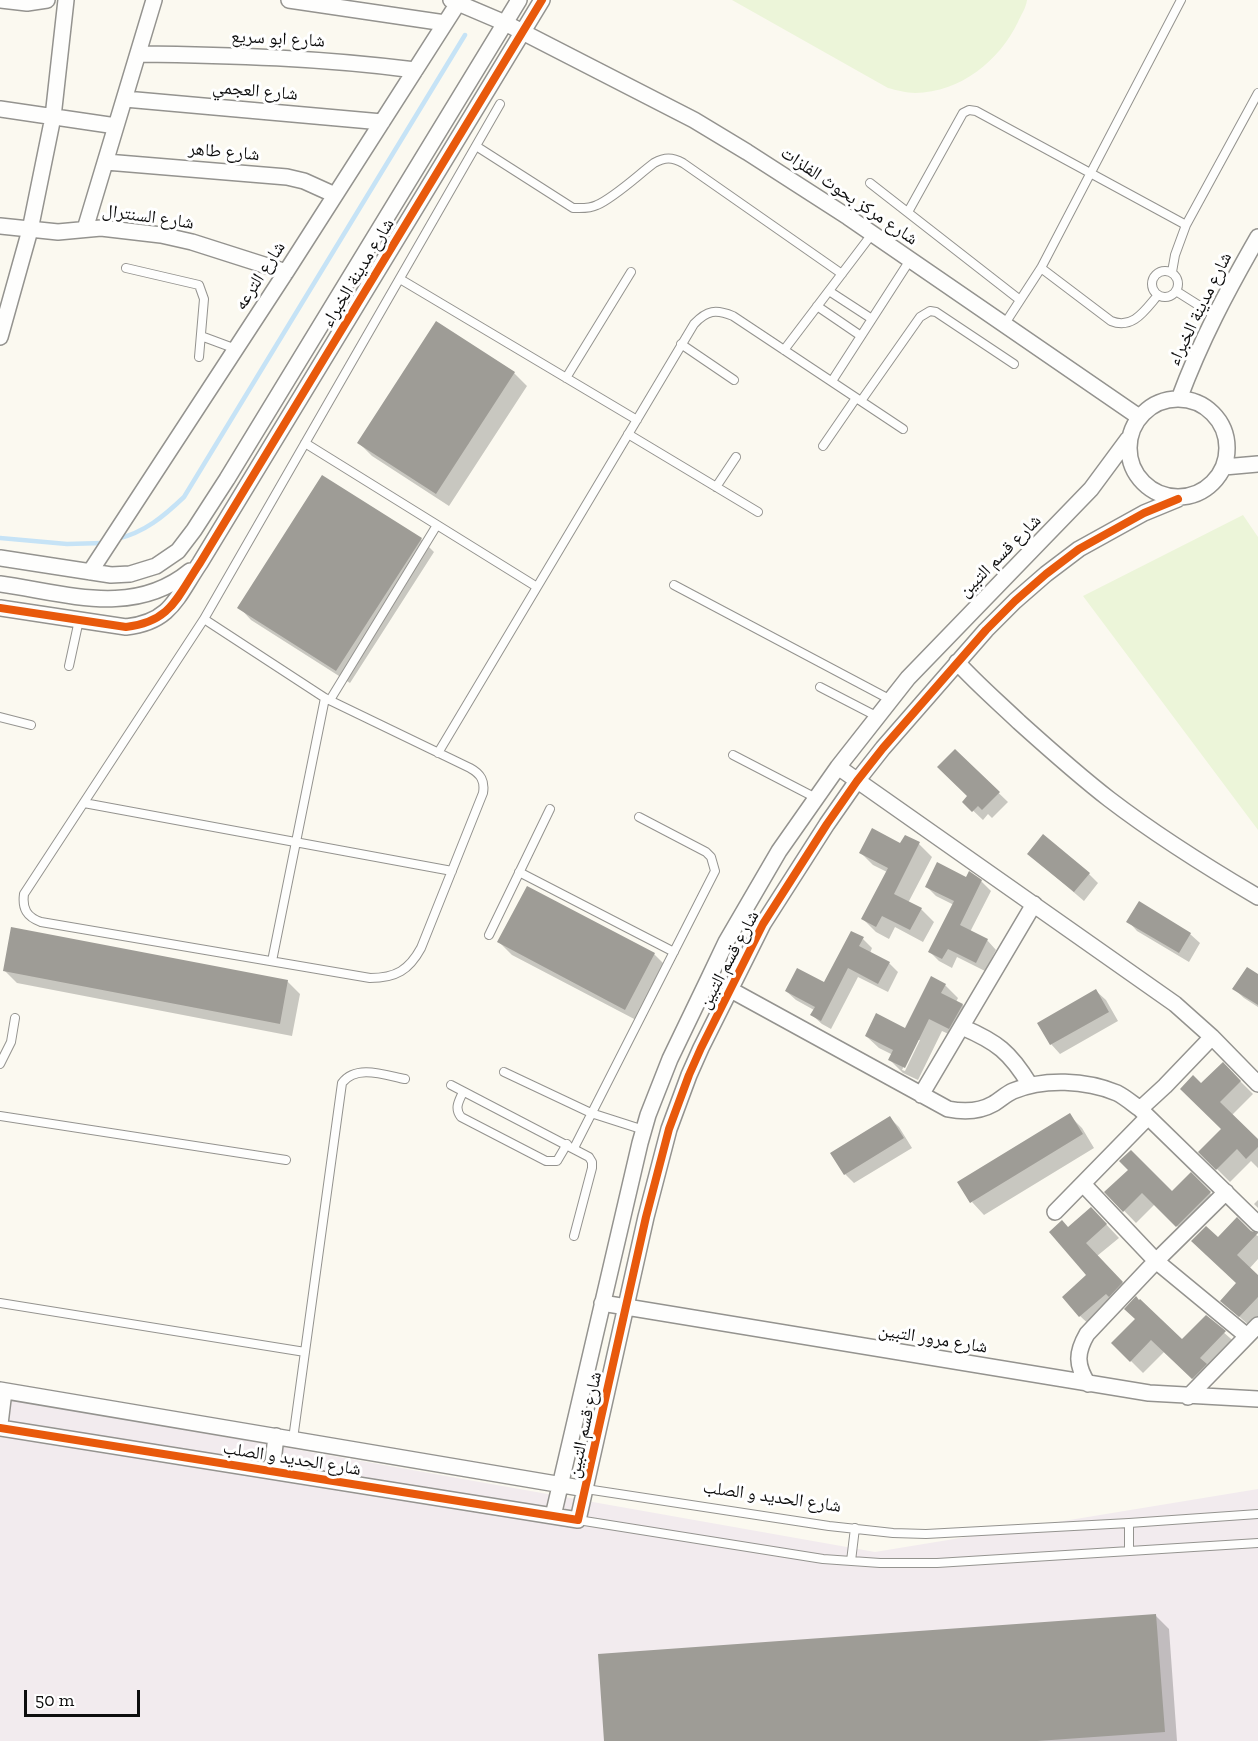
<!DOCTYPE html>
<html>
<head>
<meta charset="utf-8">
<style>
	body { margin:0 }
	#map { position:relative; width:1258px; height:1741px; overflow:hidden; background:#fbf9f0; font-family:"Zilla Slab",serif }
	canvas { display:block }
	.scale { position:absolute; left:24px; top:1690px; width:116px; height:27px; box-sizing:border-box; border:3px solid #0d0d0d; border-top:0; padding-left:8px; font-size:18px; line-height:21px; white-space:nowrap; color:#0d0d0d; -webkit-text-stroke:4px #fff; paint-order:stroke }
</style>
</head>
<body>
<div id="map">
<canvas width="1258" height="1741"></canvas>
<div class="scale">50 m</div>
</div>
<script>
const ctx = document.querySelector('canvas').getContext('2d');
ctx.lineJoin = 'round';
function fillPath(path, color) {
  ctx.fillStyle = color;
  ctx.fill(path, 'evenodd');
}
function stroke(path, color, width, dash) {
  ctx.strokeStyle = color;
  ctx.lineWidth = width;
  ctx.lineCap = dash ? 'butt' : 'round';
  ctx.setLineDash(dash || []);
  ctx.stroke(path);
}
function write(font, color, halo, rows, align = 'center') {
  ctx.font = font + ' "Zilla Slab","Noto Naskh Arabic",serif';
  ctx.lineWidth = 6;
  ctx.setLineDash([]);
  ctx.textBaseline = 'middle';
  ctx.strokeStyle = halo;
  ctx.fillStyle = color;
  for (const [text, x, y, turn = 0] of rows) {
    ctx.save();
    ctx.translate(x, y);
    ctx.rotate((+turn || 0) * Math.PI / 180);
    ctx.textAlign = isNaN(turn) ? turn : align;
    if (halo) ctx.strokeText(text, 0, 0);
    ctx.fillText(text, 0, 0);
    ctx.restore();
  }
}
fillPath(new Path2D(`
	M0,1397l875,155 383,-63v252h-1258z`), '#f2ebee');
fillPath(new Path2D(`
	M732,0h295c-1,8 -6,15 -9,22 -19,39 -57,70 -103,71 -8,0 -19,-3 -27,-5z
	M1243,515l15,22v293l-175,-234z`), '#ecf5d9');
fillPath(new Path2D(`
	M514,373l13,13 -78,120 -77,-50 -13,-13z
	M421,539l13,13 -84,131 -99,-63 -12,-13z
	M955,751l53,51 -16,16 -4,-4 -5,6 -19,-18 5,-6z
	M906,837l13,7 13,13 -24,46 13,6 13,13 -11,20 -28,-15 -6,12 -13,-7 -13,-13 24,-47 -14,-7 -13,-13 41,-7z
	M1029,854l60,20 9,9 -14,18z
	M981,881l10,10 -21,41 17,8 9,10 -11,21 -28,-14 -5,11 -13,-7 -9,-9 24,-47 -18,-9 -9,-9z
	M1128,921l62,13 10,9 -11,19 -52,-31z
	M863,939l9,9 -2,5 19,10 9,9 -10,20 -30,-15 -27,52 -9,-5 -10,-9 2,-5 -18,-10 -10,-9 39,-7z
	M499,942l155,12 13,13 -29,54 -126,-66z
	M4,970l283,11 13,13 -8,42 -275,-53z
	M1258,976v31l-14,-9 -10,-9z
	M945,985l13,13 -2,4 7,3 12,13 -13,22 -20,-9 -24,49 -15,-7 -13,-13 3,-5 -14,-7 -13,-12 40,-6zM917,1040h3l-15,31 -3,-1z
	M1096,991l10,9 12,21 -58,33 -9,-10z
	M1223,1064l30,30 -21,21 26,26v27l-7,-7 -21,21 -30,-30 23,-23 -22,-43z
	M1069,1115l13,13 12,20 -110,67 -12,-13z
	M890,1118l9,9 13,21 -58,35 -9,-9z
	M1191,1174l31,31 -32,34 -35,-35 -19,19 -30,-31 66,1z
	M1258,1200v8l-4,-4z
	M1104,1222l15,16 -22,18 38,40 -12,12 -3,-3 -27,23 -13,-12 8,-41 -20,-46z
	M1250,1232l8,4v23l-9,10 9,8v46l-5,6 -31,-28 16,-17 -20,-45z
	M1206,1317l32,28 -26,26 6,6 -13,14 -40,-40 -22,22 -30,-30 24,-24 45,22z
	M1156,1616l13,13 8,112h-571z`), '#0003');
stroke(new Path2D(`
	M0,538l67,6 36,-1
	M117,539c28,-7 46,-22 67,-42l281,-462`), '#c6e3f6', 4.5);
fillPath(new Path2D(`
	M436,321l79,51 -79,122 -79,-51z
	M322,475l100,63 -86,133 -99,-63z
	M955,749l45,43 -18,18 -4,-4 -6,6 -10,-10 5,-6 -30,-29z
	M872,828l28,15 5,-8 15,7 -26,52 28,14 -12,22 -28,-14 -6,11 -15,-8 27,-51 -29,-15z
	M1043,834l47,39 -16,19 -47,-38z
	M937,862l29,15 3,-6 13,9 -22,45 28,14 -12,24 -28,-14 -6,10 -14,-7 26,-51 -29,-14z
	M527,886l128,67 -30,57 -128,-68z
	M1139,901l52,32 -12,20 -53,-31z
	M11,927l277,53 -8,44 -277,-53z
	M851,931l13,6 -5,9 31,16 -12,22 -30,-16 -27,53 -11,-6 5,-8 -30,-16 12,-23 27,14z
	M1247,967l11,7v31l-26,-16z
	M931,976l15,8 -5,9 22,11 -14,25 -20,-10 -24,49 -17,-8 5,-10 -28,-14 11,-23 29,15z
	M1096,989l13,23 -59,33 -13,-22z
	M1223,1062l18,19 -21,21 38,37v8l-12,12 -9,-10 -21,21 -18,-18 23,-23 -41,-40 13,-14 8,8z
	M1070,1113l13,21 -113,69 -13,-21z
	M890,1116l14,22 -60,37 -14,-22z
	M1131,1150l41,41 19,-19 20,20 -35,35 -34,-34 -19,19 -19,-20 24,-22 -9,-9z
	M1091,1207l16,17 -21,19 37,39 -14,15 -3,-3 -27,23 -17,-20 24,-22 -37,-43 13,-12 6,7z
	M1237,1217l14,14 7,2 -21,22 21,20v22l-19,20 -19,-16 16,-18 -45,-42 15,-15 12,11z
	M1136,1296l3,4 1,-1 42,40 24,-24 20,16 -26,27 7,6 -15,15 -41,-39 -21,22 -19,-19 24,-24 -11,-10z
	M1156,1614l9,118 -128,9h-433l-6,-87z`), '#9e9c96');
const service = new Path2D(`
	M476,146l97,62c8,0 16,1 24,-3 18,-8 41,-30 57,-42 11,-6 18,-6 29,0l159,111
	M870,183l150,117
	M908,212l55,-99 6,-3 7,1 210,114
	M126,268l73,17 5,14 -5,58
	M1041,268l70,53c22,9 34,-11 47,-26
	M1152 284a13 13 0 1 1 26 0a13 13 0 1 1-26 0Z
	M1172,272l3,-17 11,-30 72,-132
	M400,279l237,141
	M829,291l43,28
	M1176,291l38,24
	M817,306l44,30
	M1004,325l37,-57 140,-268
	M201,336l35,13
	M681,344l53,36
	M784,350l88,-116
	M566,378l65,-106
	M832,381l78,-121
	M861,401l59,-84 10,-6 6,1 78,52
	M628,434l130,78
	M305,443l232,144
	M823,446l33,-48
	M716,487l20,-30
	M674,585l217,115
	M204,619l121,79 145,70c11,6 15,13 13,25l-62,155c-12,22 -25,30 -51,30l-329,-56c-14,-5 -19,-13 -17,-28l180,-275 296,-515
	M69,666l10,-46
	M820,687l58,30
	M330,700l107,-175
	M0,717l31,8
	M438,753l256,-429c13,-14 22,-15 39,-8l170,113
	M733,755l83,43
	M84,803l368,68
	M519,872l155,80
	M489,935l61,-126
	M272,961l53,-263
	M0,1064l11,-22 4,-24
	M504,1072l87,41 53,17
	M451,1085l138,72 3,5v6l-18,68
	M463,1092c-4,9 -9,16 -2,25l85,44h11l10,-17
	M0,1116l286,44
	M574,1148l141,-277 -4,-14 -5,-5 -67,-35
	M0,1303l305,49
	M293,1439l49,-356c14,-19 43,-8 63,-4
	M586,1489l243,37 64,7 33,1 203,-11 129,-9
	M578,1520l245,39 57,4h57l321,-20
	M1129,1523v28
	M851,1561l4,-33`);
const minor = new Path2D(`
	M1,0l26,3 20,-3
	M289,0l156,23
	M451,0l54,23 189,97 53,32 101,65 291,200
	M138,54c93,1 185,4 277,16
	M125,99l257,23
	M0,109l116,17
	M106,162l181,15 17,4 31,14
	M0,226l58,6 43,-4 60,7 31,7 94,30
	M85,229l69,-229
	M0,337l30,-107 23,-113 13,-117
	M1129 448a49 49 0 1 1 98 0a49 49 0 1 1-98 0Z
	M1179,399c22,-59 48,-108 79,-162
	M1224,467l34,-3
	M0,558l111,17 19,-1 26,-8 22,-15 16,-21 33,-51 292,-479
	M90,572l196,-300 174,-272
	M0,584c65,9 133,34 190,-13
	M0,608l126,19c45,-5 51,-30 74,-64l342,-563
	M957,662c19,21 41,40 62,60 30,27 59,53 90,77 47,36 98,68 149,98
	M838,767l337,237 37,33 46,47
	M731,990l217,119c16,3 31,3 45,-5 7,-4 13,-10 20,-13 31,-13 73,-11 104,2 8,4 16,11 23,16l118,115
	M962,1027c35,15 48,25 68,58
	M921,1095l113,-191
	M1140,1109l25,-23 47,-49
	M1083,1184l73,77 91,75
	M1055,1212l93,-95
	M602,1303l547,90 109,6
	M1088,1384c-12,-19 -12,-31 -1,-50l69,-73 70,-69
	M0,1390l586,99
	M1188,1397l70,-72
	M0,1424l4,-33
	M0,1428l578,92 68,-303 23,-88 20,-54 12,-27 62,-124 64,-100 30,-43 26,-33 103,-118 29,-29 31,-27 33,-25 65,-36 34,-14
	M272,1471l4,-35
	M553,1516l87,-373 8,-28 22,-56 38,-79 18,-38 53,-91 59,-84 70,-89 183,-189 37,-50`);
stroke(service, '#94938f', 10);
stroke(minor, '#94938f', 18);
stroke(service, '#fefefd', 8);
stroke(minor, '#fefefd', 15);
stroke(new Path2D(`
	M0,608l126,19c45,-5 51,-30 74,-64l342,-563
	M0,1428l578,92 68,-303 23,-88 20,-54 12,-27 62,-124 64,-100 30,-43 26,-33 103,-118 29,-29 31,-27 33,-25 65,-36 34,-14`), '#e8590c', 8);
write('18px', '#0d0d0d', '#fff', [
	["شارع ابو سريع",278,39,3],
	["شارع العجمي",255,91,5],
	["شارع طاهر",224,152,5],
	["شارع مركز بحوث الفلزات",849,196,34],
	["شارع السنترال",148,217,8],
	["شارع مدينة الخبراء",358,273,-59],
	["شارع الترعه",260,276,-57],
	["شارع مدينة الخبراء",1200,309,-64],
	["شارع قسم التبين",1000,556,-45],
	["شارع قسم التبين",729,960,-62],
	["شارع مرور التبين",933,1339,9],
	["شارع قسم التبين",585,1425,-78],
	["شارع الحديد و الصلب",292,1459,9],
	["شارع الحديد و الصلب",772,1497,8]
]);
</script>
</body>
</html>
